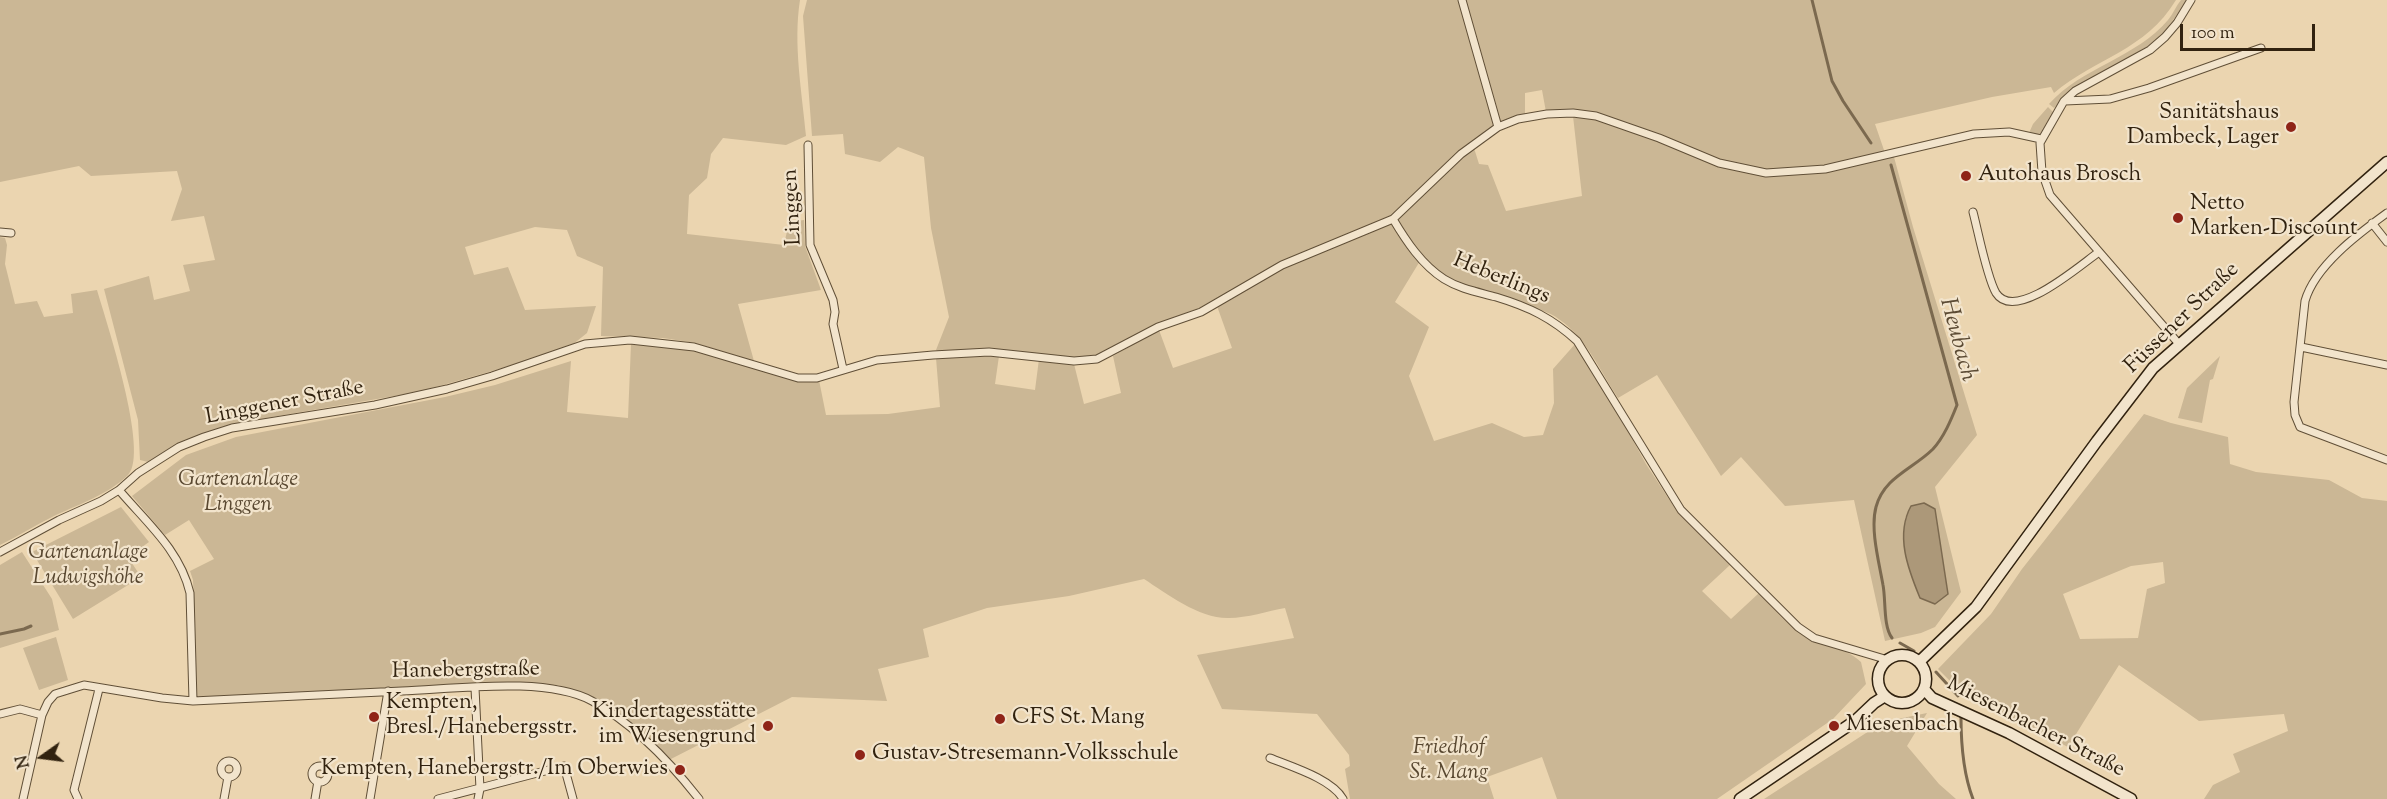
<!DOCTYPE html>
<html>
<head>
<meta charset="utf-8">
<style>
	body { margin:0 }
	#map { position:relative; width:2387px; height:799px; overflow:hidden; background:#ebd5b0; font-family:"Sorts Mill Goudy",serif }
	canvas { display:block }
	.north { position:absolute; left:12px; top:727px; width:60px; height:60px; -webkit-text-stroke:4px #f2e4cc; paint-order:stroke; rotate:256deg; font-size:16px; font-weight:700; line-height:24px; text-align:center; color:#31220f }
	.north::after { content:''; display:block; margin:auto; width:21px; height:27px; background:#31220f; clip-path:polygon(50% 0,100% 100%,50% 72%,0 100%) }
	.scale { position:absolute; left:2180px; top:24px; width:135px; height:27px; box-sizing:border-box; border:3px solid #31220f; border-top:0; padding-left:8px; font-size:18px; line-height:21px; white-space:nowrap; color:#31220f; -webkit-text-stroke:4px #f2e4cc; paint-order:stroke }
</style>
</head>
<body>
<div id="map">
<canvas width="2387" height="799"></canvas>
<div class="north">N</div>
<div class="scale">100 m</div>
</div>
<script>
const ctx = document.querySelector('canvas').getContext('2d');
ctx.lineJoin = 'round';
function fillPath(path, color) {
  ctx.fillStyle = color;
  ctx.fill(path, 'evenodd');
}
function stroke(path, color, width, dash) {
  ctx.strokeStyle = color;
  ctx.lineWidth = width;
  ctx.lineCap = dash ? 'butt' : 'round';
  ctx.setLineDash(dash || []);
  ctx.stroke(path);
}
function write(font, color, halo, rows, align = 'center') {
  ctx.font = font + ' "Sorts Mill Goudy",serif';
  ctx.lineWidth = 4.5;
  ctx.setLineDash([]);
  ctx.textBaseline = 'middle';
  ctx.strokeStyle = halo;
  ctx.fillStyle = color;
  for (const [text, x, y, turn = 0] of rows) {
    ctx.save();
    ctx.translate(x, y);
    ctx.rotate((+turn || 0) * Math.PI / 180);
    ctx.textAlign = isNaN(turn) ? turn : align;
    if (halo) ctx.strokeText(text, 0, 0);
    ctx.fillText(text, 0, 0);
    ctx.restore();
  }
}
fillPath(new Path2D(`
	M0,0h800c-7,44 2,92 6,136l-20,9 -63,-7 -12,16 -4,24 -18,17 -2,39 97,11 5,-23 15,-2 1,26 16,44 -83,14 16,57 -59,-18 -32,-5 -62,-2 2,-69 -26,-11 -10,-26 -32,-3 -70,20 9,28 34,-8 17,43 71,-4 -9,27 -15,12 -69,23 -85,24 -187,32c-30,10 -56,22 -83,38l-8,-2 -2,-40 -34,-131 45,-13 5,24 36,-9 -7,-26 32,-5 -11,-44 -33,5 11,-32 -5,-18 -86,5 -12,-10 -79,16z
	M807,0h652l36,125 -103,91 -112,47 -81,45 -42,16 -61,32 -22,2 -85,-10 -50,4 -3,-2 13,-33 -18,-89 -7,-71 -26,-10 -18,15 -35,-8 -2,-20 -31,2 -9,-120z
	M1465,0h711c-31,51 -79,57 -122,93l-3,-6 -59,10 -117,27 10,29c-38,8 -78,19 -118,17 -46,-2 -96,-32 -139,-47 -27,-9 -53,-10 -82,-11l-4,-22 -17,3v22l-25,8z
	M2181,0h7l-26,35 -14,11 -74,42 -20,20 -5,-4c33,-37 87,-46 119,-84 5,-6 8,-14 13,-20z
	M2048,107l5,5 -13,23 -11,-2 4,-9z
	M1573,116c30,3 60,13 87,25 20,9 38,19 59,25 59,18 117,4 175,-9l19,70 64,208 -42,52 26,105 -26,35 -14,6 -36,8 -31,-141 -69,6 -44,-49 -20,19 -64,-101 -39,23c-17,-26 -32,-60 -58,-78 -11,-9 -29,-13 -43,-17 -57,-18 -91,-25 -120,-83l45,-45 32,-27 5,16 9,1 18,46 76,-15zM1911,506l24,4 13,83 -44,-50 1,-25z
	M1391,223l29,38 -25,41 34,25 -20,49 25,65 58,-18 32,14 19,-2 11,-32 -1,-34 23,-26 21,32 49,89 32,49 52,52 -28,26 29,28 28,-26c16,17 31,36 52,46 19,10 31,6 50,23l5,22 -33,35 -116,80h-160l-15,-42 -55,20 7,22h-144l-5,-30 5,-3 -1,-11 -32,-41 -95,-5 -25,-54 97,-17 -9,-30c-17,3 -38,10 -56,10 -29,1 -62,-24 -85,-39l-75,17 -82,12 -64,21 6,28 -51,12 9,32 -95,-4 -123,63 -35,-35 -42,-29 -34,-11 -62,-2 -299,14 -4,-117 -3,-9 24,-12 -25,-39 -24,15 -33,-39 54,-41 50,-18 209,-40 50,-12 76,-24 -4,51 61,6 3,-74 62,5 105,32 21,-1 7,35 62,-1 52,-7 -4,-49 63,-2 -4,28 40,6 4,-31 35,5 10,40 37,-11 -8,-37 46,-26 14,38 59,-20 -15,-42 65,-39z
	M0,237l5,1 2,7 -2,19 10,40 22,-3 7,16 29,-4 -2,-19 26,-4c9,31 53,163 31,185 -19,19 -48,29 -72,40 -19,9 -37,21 -56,30z
	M2220,356l-7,23 -3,1 -8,43 -24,-5 9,-30z
	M2144,414l27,9 57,14 2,27 26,8 73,8 33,18 25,3v298h-183l9,-14 27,-13 -7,-18 55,-23 -4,-17 -85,7 -80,-56 -51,82 -105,-53 -25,-25 53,-55 31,-45zM2163,562l2,21 -18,6 -9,49 -58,1 -17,-45 68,-28z
	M121,507l28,35 -21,15 13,20 -68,42 -41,-67z
	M22,552l30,47 7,31 -59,18v-83z
	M56,637l12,43 -29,10 -16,-42z
	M1927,713l-20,33 32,38 17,15h-192l119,-77z`), '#cbb795');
const water = new Path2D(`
	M1924,503l11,6 13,85 -13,10 -15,-6c-12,-29 -25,-63 -9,-92z`);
fillPath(water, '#ac9879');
stroke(water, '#7b694f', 1.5);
stroke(new Path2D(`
	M1812,0l20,81 11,20 28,42
	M1891,165l66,240c-6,15 -13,32 -24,44 -20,20 -49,28 -57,58 -6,22 3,55 7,78 3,15 0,41 9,53
	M0,634l24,-5 7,-3
	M1900,643l14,8
	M1936,672l22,24
	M1961,717c0,28 2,56 12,82`), '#7b694f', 3);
const street = new Path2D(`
	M1462,0l36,127
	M2065,101l45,-2 39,-11 112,-40
	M808,145l2,100 23,55 2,12 -2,12 10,45
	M1973,212c5,19 14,66 23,81 19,30 84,-28 103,-41
	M2387,213c-29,21 -72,53 -82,88l-11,101 1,13 5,12 87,33
	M1393,219c13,22 29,46 51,60 16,10 34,13 52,18 33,10 56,21 81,44l104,169 117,117 16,11 74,22
	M2372,223l15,19
	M0,232l11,1
	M2179,344l-129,-149 -8,-23 -2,-29 24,-42 11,-10 75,-41 15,-13 12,-14 14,-23
	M2301,347l86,18
	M119,490c27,32 61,60 71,103l3,108
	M0,552l59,-32 42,-19 18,-11 19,-17 41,-26 25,-10 28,-9 143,-23 72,-16 45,-13 93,-32 45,-4 64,7 104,31h19l60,-18 56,-5 56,-3 85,9 23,-2 61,-32 43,-15 81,-47 111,-46 68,-65 37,-27 20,-8 29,-5 26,-1 23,3 63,22 60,25 47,10 59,-4 149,-35 35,-2 32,7
	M475,688l5,101 -2,10
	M0,714l20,-5 22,6
	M1270,758c22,9 62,21 73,41
	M221 769a8 8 0 1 1 16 0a8 8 0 1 1-16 0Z
	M312 774a8 8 0 1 1 16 0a8 8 0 1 1-16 0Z
	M23,799l19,-84 6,-13 7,-8 29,-9 78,13 31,3c70,-4 140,-7 209,-10 53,-2 144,-15 190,10 42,23 78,61 107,98
	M78,799l-4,-9 25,-101
	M224,799l4,-22
	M315,799l3,-18
	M370,799l18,-108
	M438,799l126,-33 9,33`);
const secondary = new Path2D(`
	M1878 679a24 24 0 1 1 48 0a24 24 0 1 1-48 0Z
	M1919,662l57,-55 121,-166 56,-73 234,-206
	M1924,689l8,9 77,35 122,66
	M1740,799l115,-78 19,-18 11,-7`);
stroke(street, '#604f37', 9);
stroke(secondary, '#31220f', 13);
stroke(street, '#f2e4cc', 7);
stroke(secondary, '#f2e4cc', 10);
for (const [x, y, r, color] of [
	[2291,127,6,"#8f2418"],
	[1966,176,6,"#8f2418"],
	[2178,218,6,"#8f2418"],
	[374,717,6,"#8f2418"],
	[1000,719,6,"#8f2418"],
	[768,726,6,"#8f2418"],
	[1834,726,6,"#8f2418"],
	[860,755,6,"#8f2418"],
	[680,770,6,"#8f2418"]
]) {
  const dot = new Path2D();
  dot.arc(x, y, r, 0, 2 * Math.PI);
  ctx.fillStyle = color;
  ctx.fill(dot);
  stroke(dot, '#f2e4cc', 2);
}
write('22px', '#31220f', '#f2e4cc', [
	["Sanitätshaus",2279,114,"right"],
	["Dambeck, Lager",2279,139,"right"],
	["Autohaus Brosch",1978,176],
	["Netto",2190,205],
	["Marken-Discount",2190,230],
	["Kempten,",386,704],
	["Bresl./Hanebergsstr.",386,729],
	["Kindertagesstätte",756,713,"right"],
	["im Wiesengrund",756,738,"right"],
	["CFS St. Mang",1012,719],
	["Miesenbach",1846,726],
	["Gustav-Stresemann-Volksschule",872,755],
	["Kempten, Hanebergstr./Im Oberwies",668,770,"right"]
], 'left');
write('22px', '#31220f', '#f2e4cc', [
	["Linggen",794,207,-93],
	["Heberlings",1501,280,22],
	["Füssener Straße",2183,319,-44],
	["Linggener Straße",285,404,-11],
	["Hanebergstraße",466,672,-1],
	["Miesenbacher Straße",2035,728,27]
]);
write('italic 22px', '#584730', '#f2e4cc', [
	["Gartenanlage",238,481],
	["Linggen",238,506],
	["Gartenanlage",88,554],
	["Ludwigshöhe",88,579],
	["Friedhof",1449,749],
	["St. Mang",1449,774]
]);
write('italic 24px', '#5c4b34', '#f2e4cc', [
	["Heubach",1956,340,75]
]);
</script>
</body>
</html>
